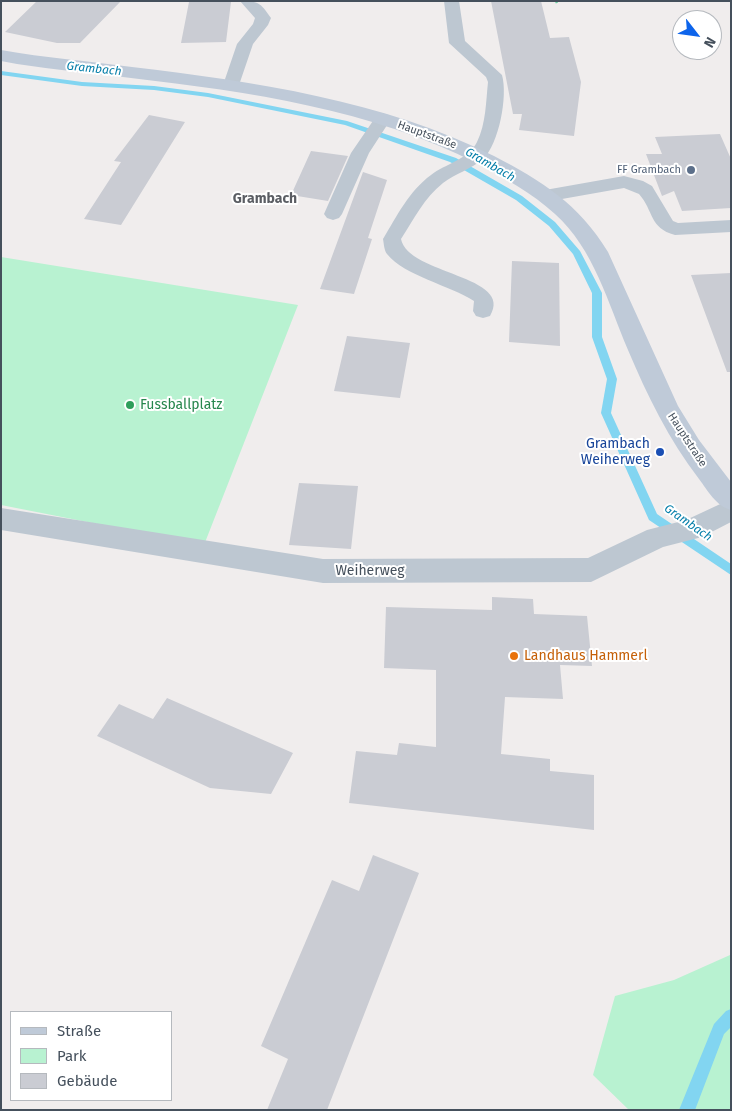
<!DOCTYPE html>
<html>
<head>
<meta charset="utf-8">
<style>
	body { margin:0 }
	#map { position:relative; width:732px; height:1111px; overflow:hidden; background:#f0eded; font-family:"Fira Sans",sans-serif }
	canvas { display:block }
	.frame { position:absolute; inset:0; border:2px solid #45505c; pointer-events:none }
	.legend { position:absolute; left:10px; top:1011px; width:162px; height:90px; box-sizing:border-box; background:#fff; border:1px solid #b5b9be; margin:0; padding:6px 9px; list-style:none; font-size:15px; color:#45505c }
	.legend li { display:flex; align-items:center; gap:10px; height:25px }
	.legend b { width:25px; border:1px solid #b5b9be }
	.north { position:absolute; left:672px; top:10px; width:50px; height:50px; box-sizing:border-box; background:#fff; border:1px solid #b5b9be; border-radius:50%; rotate:120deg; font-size:14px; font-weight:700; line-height:20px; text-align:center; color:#45505c }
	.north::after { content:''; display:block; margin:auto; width:18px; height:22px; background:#0d64eb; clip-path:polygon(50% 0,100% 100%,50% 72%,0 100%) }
</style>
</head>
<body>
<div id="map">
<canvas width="732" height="1111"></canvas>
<div class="frame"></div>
<ul class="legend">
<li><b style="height:6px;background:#bfcad8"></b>Straße</li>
<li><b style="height:14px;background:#b8f2d1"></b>Park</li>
<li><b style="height:14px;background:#caccd3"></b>Gebäude</li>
</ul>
<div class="north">N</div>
</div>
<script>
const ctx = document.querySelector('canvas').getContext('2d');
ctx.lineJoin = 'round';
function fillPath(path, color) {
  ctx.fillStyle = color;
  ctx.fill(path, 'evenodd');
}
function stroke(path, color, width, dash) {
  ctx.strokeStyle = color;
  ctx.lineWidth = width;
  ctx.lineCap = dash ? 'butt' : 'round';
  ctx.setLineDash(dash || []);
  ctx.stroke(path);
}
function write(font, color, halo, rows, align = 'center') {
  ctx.font = font + ' "Fira Sans",sans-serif';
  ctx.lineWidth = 4;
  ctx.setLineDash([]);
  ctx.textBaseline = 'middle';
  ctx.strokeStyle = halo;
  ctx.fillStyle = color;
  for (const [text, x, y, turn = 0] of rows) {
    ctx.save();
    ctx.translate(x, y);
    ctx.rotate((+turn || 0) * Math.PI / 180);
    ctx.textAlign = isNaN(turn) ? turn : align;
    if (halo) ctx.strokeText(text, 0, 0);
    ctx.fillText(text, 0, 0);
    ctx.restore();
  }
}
fillPath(new Path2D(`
	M1,257l297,48 -94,240 -203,-40z
	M731,952v158h-102l-36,-35 22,-79 59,-16 56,-25z`), '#b8f2d1');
fillPath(new Path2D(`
	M1,71l81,11 72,4 54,7 139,28 109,37 66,38 33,26 25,29 22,42v44l15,42 -6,34 46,101 74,50v11l-82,-55 -48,-107 6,-34 -15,-42v-44l-19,-39 -24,-28 -33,-26 -66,-38 -105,-37 -137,-28 -54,-7 -72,-4 -81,-11z
	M731,1009v18l-7,7 -29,76h-16l35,-86 12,-13z`), '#82d5f1');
fillPath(new Path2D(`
	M37,1h84l-41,42h-23l-52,-11z
	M491,1h50l9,37 19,-1 12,45 -7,54 -55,-6 3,-16h-9z
	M189,2h42l-5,40 -45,1z
	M149,115l36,7 -64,103 -37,-6 37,-57 -7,-1z
	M720,134l11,25v49l-49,3 -8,-20 -12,5 -16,-42h16l-7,-17z
	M311,151l37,5 -20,45 -37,-6z
	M363,172l24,8 -19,58 4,1 -18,55 -34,-5z
	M512,261l47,2 1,83 -51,-4z
	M731,273v99h-4l-36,-97z
	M347,336l63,7 -10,55 -66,-7z
	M299,483l59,3 -7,63 -62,-4z
	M492,597l41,2 1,15 53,2 5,50 -32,-1 3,34 -58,-2 -4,57 49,5v12l44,4v55l-245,-27 7,-52 41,4 2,-12 37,4v-77l-52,-2 2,-61 106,3z
	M167,698l126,55 -22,41 -61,-6 -113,-52 22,-32 34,15z
	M373,855l46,18 -92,237h-60l21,-51 -27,-13 71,-166 27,11z`), '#caccd3');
stroke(new Path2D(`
	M556,1l1,2`), '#6ed2a5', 2.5, [2.5, 2]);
fillPath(new Path2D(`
	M240,1c18,0 20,1 31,17l-3,7 -15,19 -14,41 -2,3h-12l-2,-3 14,-41 16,-20 2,-6z
	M444,1h15l6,40 37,34c6,21 -3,69 -19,84 -12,10 -28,15 -40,24 -19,15 -29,36 -42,56 7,36 114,36 89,77l-7,2 -7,-2 -3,-5 1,-10c-25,-16 -69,-25 -87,-47 -3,-4 -3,-10 -4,-15 14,-23 26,-48 48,-64 14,-11 38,-16 46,-33 9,-18 9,-41 11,-60l-2,-5 -37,-34z
	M383,114l6,1 2,4 -22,34 -27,61 -3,4 -6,2 -6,-2 -3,-4 27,-61 26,-38z
	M624,176l19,5 9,5 21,35 5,2 53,-3v12l-56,3c-26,-7 -21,-24 -36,-41l-15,-6 -79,14 -6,-2 -3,-4 3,-4 6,-2z`), '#bdc7d1');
fillPath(new Path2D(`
	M731,499v23l-29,15 -39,10 -72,35 -268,1 -322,-53v-22l322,51 265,-1 59,-28 39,-10z`), '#bdc7d1');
fillPath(new Path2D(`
	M1,50c44,8 88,11 131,17 124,15 250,33 362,89 48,25 85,48 114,96l70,154 21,34 32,42v28c-15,-4 -23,-19 -32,-31 -30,-39 -52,-84 -71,-129 -20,-47 -34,-101 -73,-136 -23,-21 -50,-36 -77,-50 -107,-55 -228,-72 -347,-86 -38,-5 -76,-8 -114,-14l-16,-3z`), '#bfcad8');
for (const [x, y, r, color] of [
	[691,170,5,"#5c6f8a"],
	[130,405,5,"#2e9e5b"],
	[660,452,5,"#1a4fb4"],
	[514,656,5,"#e8710a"]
]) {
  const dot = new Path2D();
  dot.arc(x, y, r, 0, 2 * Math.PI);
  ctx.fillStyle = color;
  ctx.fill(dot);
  stroke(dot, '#fff', 2);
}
write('11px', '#45505c', '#fff', [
	["Hauptstraße",427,135,20],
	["Hauptstraße",687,440,57]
]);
write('11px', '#4e5e75', '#fff', [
	["FF Grambach",681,170]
], 'right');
write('italic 12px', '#047ea9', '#fff', [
	["Grambach",94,69,6],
	["Grambach",490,165,30],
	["Grambach",688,523,35]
]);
write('bold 14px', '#5a5d63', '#fff', [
	["Grambach",265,199]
]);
write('14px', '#27864d', '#fff', [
	["Fussballplatz",140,405]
], 'left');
write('14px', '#164399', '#fff', [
	["Grambach",650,444],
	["Weiherweg",650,460]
], 'right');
write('14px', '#45505c', '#fff', [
	["Weiherweg",370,571]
]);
write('14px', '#c56008', '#fff', [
	["Landhaus Hammerl",524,656]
], 'left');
</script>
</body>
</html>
